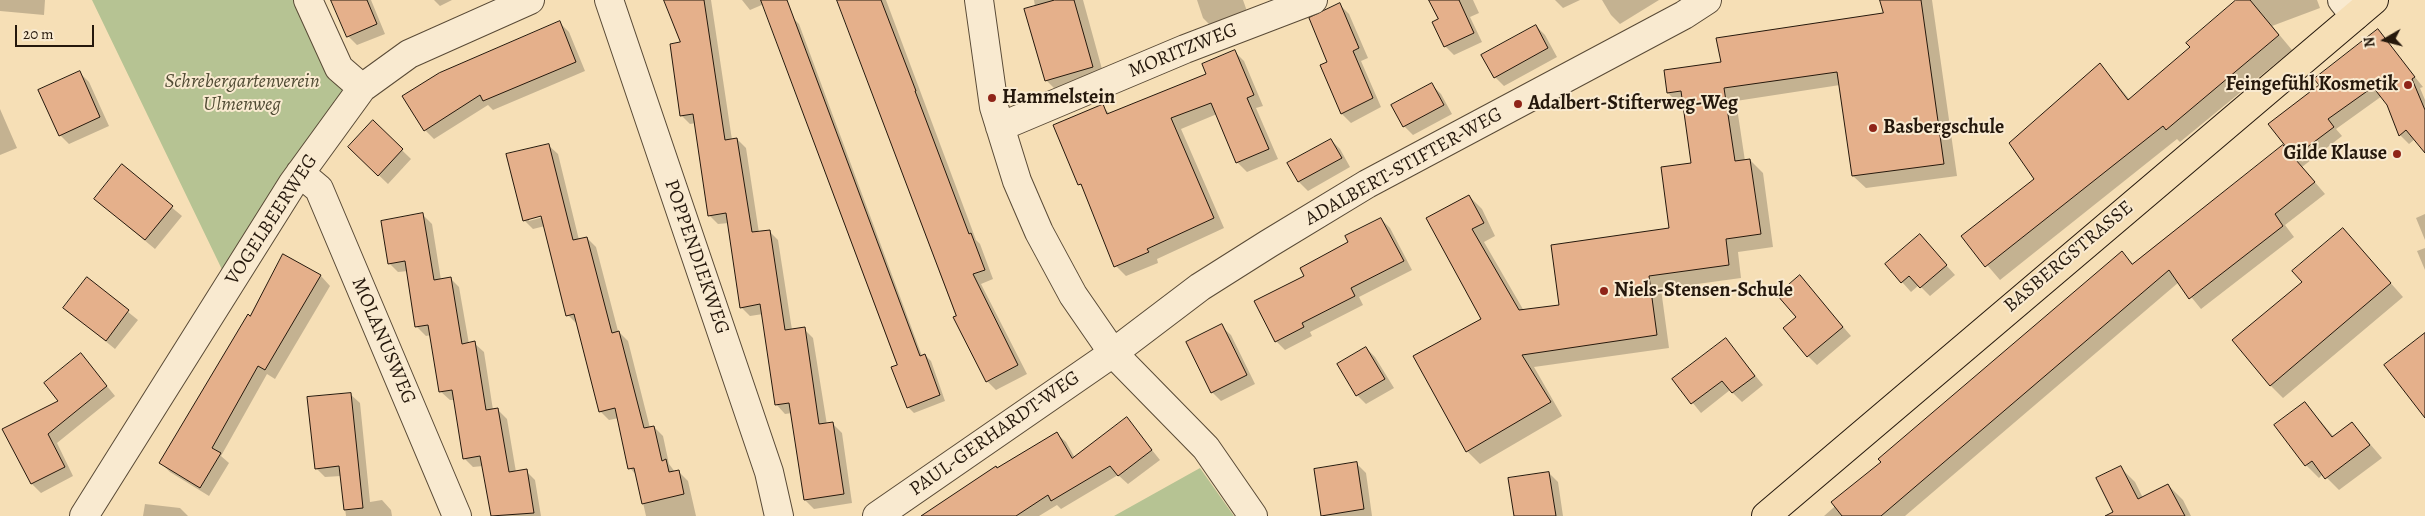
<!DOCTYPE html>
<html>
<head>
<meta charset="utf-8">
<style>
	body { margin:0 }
	#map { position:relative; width:2425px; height:516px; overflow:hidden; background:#f6dfb6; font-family:Alegreya,serif }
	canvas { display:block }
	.north { position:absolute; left:2360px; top:15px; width:50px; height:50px; -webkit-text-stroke:4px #f9ead0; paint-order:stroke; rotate:262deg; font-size:14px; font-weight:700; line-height:20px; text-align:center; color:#25180c }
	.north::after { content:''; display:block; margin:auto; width:18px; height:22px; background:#25180c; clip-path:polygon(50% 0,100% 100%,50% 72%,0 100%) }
	.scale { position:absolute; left:15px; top:25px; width:79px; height:22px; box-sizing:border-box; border:2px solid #25180c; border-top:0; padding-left:6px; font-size:15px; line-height:18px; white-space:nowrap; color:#25180c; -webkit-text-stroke:4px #f9ead0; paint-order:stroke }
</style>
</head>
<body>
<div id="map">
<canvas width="2425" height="516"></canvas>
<div class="north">N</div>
<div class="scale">20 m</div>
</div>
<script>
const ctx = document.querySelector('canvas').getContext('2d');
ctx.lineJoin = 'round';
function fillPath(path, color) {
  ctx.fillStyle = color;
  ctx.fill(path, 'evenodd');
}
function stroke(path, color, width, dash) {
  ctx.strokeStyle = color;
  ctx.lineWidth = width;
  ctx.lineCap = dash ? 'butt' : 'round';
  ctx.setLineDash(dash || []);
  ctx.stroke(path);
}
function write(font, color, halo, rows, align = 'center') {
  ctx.font = font + ' Alegreya,serif';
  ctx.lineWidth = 4;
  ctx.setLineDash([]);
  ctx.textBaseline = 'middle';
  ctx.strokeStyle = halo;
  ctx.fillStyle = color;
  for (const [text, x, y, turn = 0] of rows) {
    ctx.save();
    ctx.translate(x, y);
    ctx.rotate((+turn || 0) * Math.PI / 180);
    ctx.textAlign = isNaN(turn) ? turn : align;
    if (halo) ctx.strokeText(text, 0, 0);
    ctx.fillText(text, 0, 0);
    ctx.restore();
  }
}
fillPath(new Path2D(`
	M92,0h216l54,88 -133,196z
	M1200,468l34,48h-120z`), '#b6c393');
fillPath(new Path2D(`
	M0,0h45l-1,15 -44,-4z
	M332,0h39l14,34 -28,11 -9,-9z
	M434,0h18l-12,6z
	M665,0h46l21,140 5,-1 9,9 13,85 10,-2 9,9 14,90 12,-1 9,9 14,87 6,-1 9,9 10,70 -38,6 -9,-9 -13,-87 -7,1 -9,-10 -13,-90 -13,2 -9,-9 -12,-84 -11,1 -9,-9 -13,-92 -6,1 -9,-9 1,-72z
	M742,0h43l8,18 6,6 123,332 3,-1 6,6 14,40 -31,12 -6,-6 -10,-42 -134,-361 -14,6z
	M838,0h48l90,240 4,4 13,35 -12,5 46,90 -31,16 -9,-9 -30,-65z
	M1034,0h49l22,80 -46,13 -13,-13z
	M1197,0h46l5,14 -36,13 -9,-9z
	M1430,0h43l6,13 -9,4 12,25 -28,13 -9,-9 -5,-27z
	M1555,0h25l-17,8z
	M1602,0h57l-39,24 -9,-9z
	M1882,0h50l25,176 -91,12 -13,-12 -13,-91 -104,16 9,60 5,-1 13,13 10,74 -35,5 3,26 -80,11 8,59 -135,19 28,49 -82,48 -13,-13 16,-132 -55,-100 41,-23 13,13 13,27 -11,6 40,69 36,-5 111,-77 22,-65 -9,-59 -3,1 -13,-13 -3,-22 57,-8 162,-49z
	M2238,0h79l3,8 -48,18 20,24 -112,92 -3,-3 -177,141 -37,-43 73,-58 64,-115 30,36 62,-53z
	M1340,5l9,9 19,44 -7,3 20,46 -30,16 -9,-9 -20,-48 7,-3z
	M560,23l9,9 16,39 -92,39 -5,-5 -54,34 -9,-9z
	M1536,26l9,9 12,22 -53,29 -9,-9z
	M2378,31l45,56 -3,1 5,12v46l-10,-7 -6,5 -9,-9 -12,-30 -6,-9 -46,33 6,7 -40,31 23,27 -40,31 9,12 -93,72 -22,-27 -274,234h-81l298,-263 11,11 150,-118 9,9 28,-70z
	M1234,51l10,10 19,45 -7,2 22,51 -31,13 -10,-10 -20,-48 -36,15 43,99 -67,31 1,4 -32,13 -10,-10 -32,-78 -4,-4 22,-78 8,8 98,-39z
	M79,72l10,10 20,44 -40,18 -9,-9z
	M1432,85l9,9 11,20 -39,21 -9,-9z
	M0,109l17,39 -17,7z
	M373,122l38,37 -23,25 -39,-37z
	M1331,140l9,9 10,18 -42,24 -9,-9z
	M548,145l10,9 21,86 8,-2 9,9 22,84 10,10 22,87 4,-1 9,9 6,28 6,8 3,-1 10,10 8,35h-50l-9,-40 -7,-8 -11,-50 -10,2 -9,-9 -23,-87 -9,-9 -23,-89 -12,3 -9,-9zM547,214v2l-18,5v-3z
	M122,166l60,50 -27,33 -60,-50z
	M2425,214v26l-9,-22z
	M423,215l9,9 9,56 9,-2 9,9 10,57 5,-1 10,9 9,58h5l9,9 9,53 10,-1 9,9 6,36h-49l-9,-50 -10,1 -9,-9 -9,-58h-5l-10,-9 -9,-56 -5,1 -9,-9 -9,-56 -10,1 -9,-9z
	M1381,219l9,9 22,42 -53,27 4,8 -53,27 2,4 -27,14 -9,-9 29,-65z
	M2343,229l60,68 -120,101 -13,-13 33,-102z
	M1920,236l35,39 -25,21 -11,-11 -8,7 -25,-28z
	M2425,248v22l-8,-19z
	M284,256l37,20 9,10 -55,93 -8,-5 -46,82 8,7 -20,33 -39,-24 -9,-9 90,-146z
	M1800,277l51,59 -34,29 -9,-9 -11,-38z
	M87,279l51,41 -23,29 -50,-41z
	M1221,326l10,9 24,49 -34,17 -9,-9z
	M1726,340l37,45 -21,17 -12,-12 -29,23 -27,-33z
	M1366,348l9,9 19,31 -28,16 -9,-9 -18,-30z
	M81,354l34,42 -58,47 16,33 -32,17 -9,-9 -28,-54 56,-29z
	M350,394l10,9 10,99 12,-2 9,10 1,6h-46l-5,-40 -16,1 -9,-9z
	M2305,403l29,34 18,-14 30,35 -43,32 -16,-16 -4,4 -13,-13z
	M1127,419l33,41 -32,24 -10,-9 -57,34 -4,-4 -18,11h-116l133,-83 10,9 9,16z
	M1357,464l9,9 6,43h-49z
	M2120,467l15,15 8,16 25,-13 15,15 8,16h-74z
	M1549,473l9,9 5,34h-48z
	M145,504l35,4 8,8h-45z`), '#0003');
const building = new Path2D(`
	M331,0h36l10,24 -30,13z
	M664,0h40l21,140 12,-2 15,94 18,-2 15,100 20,-3 14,97 14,-2 11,72 -40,6 -15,-97 -14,2 -15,-101 -20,4 -14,-95 -18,3 -15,-102 -13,2 -10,-72 10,-2z
	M761,0h26l133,356 5,-2 15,41 -33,13 -16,-41 6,-2z
	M837,0h44l35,91h-1l54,143 2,-1 14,37 -12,4 45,91 -32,17 -33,-65 3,-1z
	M1055,0h19l19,67 -48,14 -21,-72z
	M1429,0h30l15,33 -30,14 -12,-25 6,-3z
	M1880,0h41l23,164 -92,12 -15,-104 -113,16 11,73 15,-2 11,75 -35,5 3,26 -80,11 8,59 -135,20 29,47 -85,50 -53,-96 68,-37 -55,-101 43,-23 15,28 -12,6 47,81 40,-5 -8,-60 118,-17 -8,-61 30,-4 -10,-72 -14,2 -3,-23 57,-8 -5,-24 167,-25z
	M2236,0h14l29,35 -113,95 -3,-4 -178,141 -24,-31 73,-57 -25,-36 91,-80 28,37 62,-53 -4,-4z
	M1340,3l19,45 -6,3 20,47 -32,16 -21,-49 7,-3 -18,-44z
	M560,21l16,41 -93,39 -3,-6 -56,36 -22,-35 37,-23z
	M1536,25l12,23 -54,30 -13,-23z
	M2378,29l37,48 -3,2 13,31v43l-19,-23 -7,6 -12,-31 -14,-18 -45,32 6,8 -40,30 -26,-33 51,-39 -5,-6z
	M1235,50l19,45 -7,3 22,51 -33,14 -25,-60 -40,15 43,100 -67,31 2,3 -35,15 -33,-83 -3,1 -25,-60 50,-21 4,10 99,-40 -4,-10z
	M80,71l20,46 -41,19 -21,-46z
	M1432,83l12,22 -41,22 -12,-22z
	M373,120l30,29 -25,27 -30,-29z
	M1331,139l11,19 -44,24 -11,-19z
	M549,144l24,96 14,-3 25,96 7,-2 25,97 10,-2 8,35 4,-2 3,13 10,-2 5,24 -42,10 -8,-36 -6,1 -13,-61 -16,4 -25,-98 -8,2 -25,-100 -18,5 -17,-67z
	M2283,145l32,37 -40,32 8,12 -94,73 -20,-29 -288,246h-39l-11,-14 50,-40 -3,-3 244,-208 10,13z
	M122,164l51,42 -28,34 -51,-41z
	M423,213l11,67 17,-3 11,67 13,-3 11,69 12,-2 11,64 18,-3 7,44 -43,3 -11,-60 -17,3 -11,-69 -13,2 -11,-67 -13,2 -10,-66 -17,3 -7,-43z
	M1381,218l23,43 -53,27 4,8 -53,27 2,4 -29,15 -21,-41 50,-25 -4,-8 48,-26 -3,-6z
	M2343,228l48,55 -121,103 -38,-46 70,-58 -10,-11z
	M1920,234l27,31 -27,23 -11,-12 -8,7 -16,-19z
	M283,254l38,21 -56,95 -7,-4 -46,82 9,5 -21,35 -41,-25 89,-149 2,2z
	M1800,275l43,52 -36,30 -24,-29 13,-11 -19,-22z
	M87,277l42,33 -23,31 -43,-33z
	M1222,324l25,51 -36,18 -25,-51z
	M2425,333v85l-41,-53z
	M1726,338l29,38 -23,17 -10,-12 -31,23 -19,-25z
	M1366,347l19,32 -29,17 -19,-32z
	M81,353l26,33 -59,48 17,33 -34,17 -29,-55 56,-28 -14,-18z
	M351,393l12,115 -19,2 -5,-44 -24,3 -8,-72z
	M2305,402l27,35 20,-15 18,23 -45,34 -13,-18 -7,5 -31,-41z
	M1127,417l25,33 -34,26 -8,-10 -59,35 -3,-6 -32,21h-95l75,-50 1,2 60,-36 15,26z
	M1357,462l7,47 -43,7 -7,-47z
	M2121,466l17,33 30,-15 17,32h-80l8,-4 -17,-34z
	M1549,472l7,44h-42l-6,-38z`);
fillPath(building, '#e5b08b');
stroke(building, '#25180c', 1);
const minor = new Path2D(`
	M308,0l31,68 23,20
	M609,0l160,472 10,44
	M979,0l15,107 23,74 22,51 34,63 40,58 93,95 47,68
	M2342,0l13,16
	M1000,127l185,-78 128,-49
	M300,173l19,16 138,327
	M84,516l209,-333 69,-95 47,-34 121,-54
	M877,516l236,-163 87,-66 68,-43 99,-60 317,-169 23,-15`);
const major = new Path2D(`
	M1766,516l608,-516`);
stroke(minor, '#594a36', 30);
stroke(major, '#25180c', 30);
stroke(minor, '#f9ead0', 28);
stroke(major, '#f6dfb6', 28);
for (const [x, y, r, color] of [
	[2408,85,5,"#8f2418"],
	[992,98,5,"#8f2418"],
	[1518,104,5,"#8f2418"],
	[1873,128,5,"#8f2418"],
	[2397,154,5,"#8f2418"],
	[1604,291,5,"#8f2418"]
]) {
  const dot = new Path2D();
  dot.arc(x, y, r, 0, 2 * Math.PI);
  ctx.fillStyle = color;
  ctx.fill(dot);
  stroke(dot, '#f9ead0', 2);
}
write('20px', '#25180c', '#f9ead0', [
	["MORITZWEG",1183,51,-22],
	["ADALBERT-STIFTER-WEG",1404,167,-29],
	["VOGELBEERWEG",272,220,-57],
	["POPPENDIEKWEG",696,257,71],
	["BASBERGSTRASSE",2069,257,-40],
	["MOLANUSWEG",383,341,67],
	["PAUL-GERHARDT-WEG",995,434,-35]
]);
write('italic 20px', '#504b34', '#f9ead0', [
	["Schrebergartenverein",242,82],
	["Ulmenweg",242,105]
]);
write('bold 20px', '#25180c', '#f9ead0', [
	["Feingefühl Kosmetik",2398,85,"right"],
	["Hammelstein",1002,98],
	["Adalbert-Stifterweg-Weg",1528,104],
	["Basbergschule",1883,128],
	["Gilde Klause",2387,154,"right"],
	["Niels-Stensen-Schule",1614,291]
], 'left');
</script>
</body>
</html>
